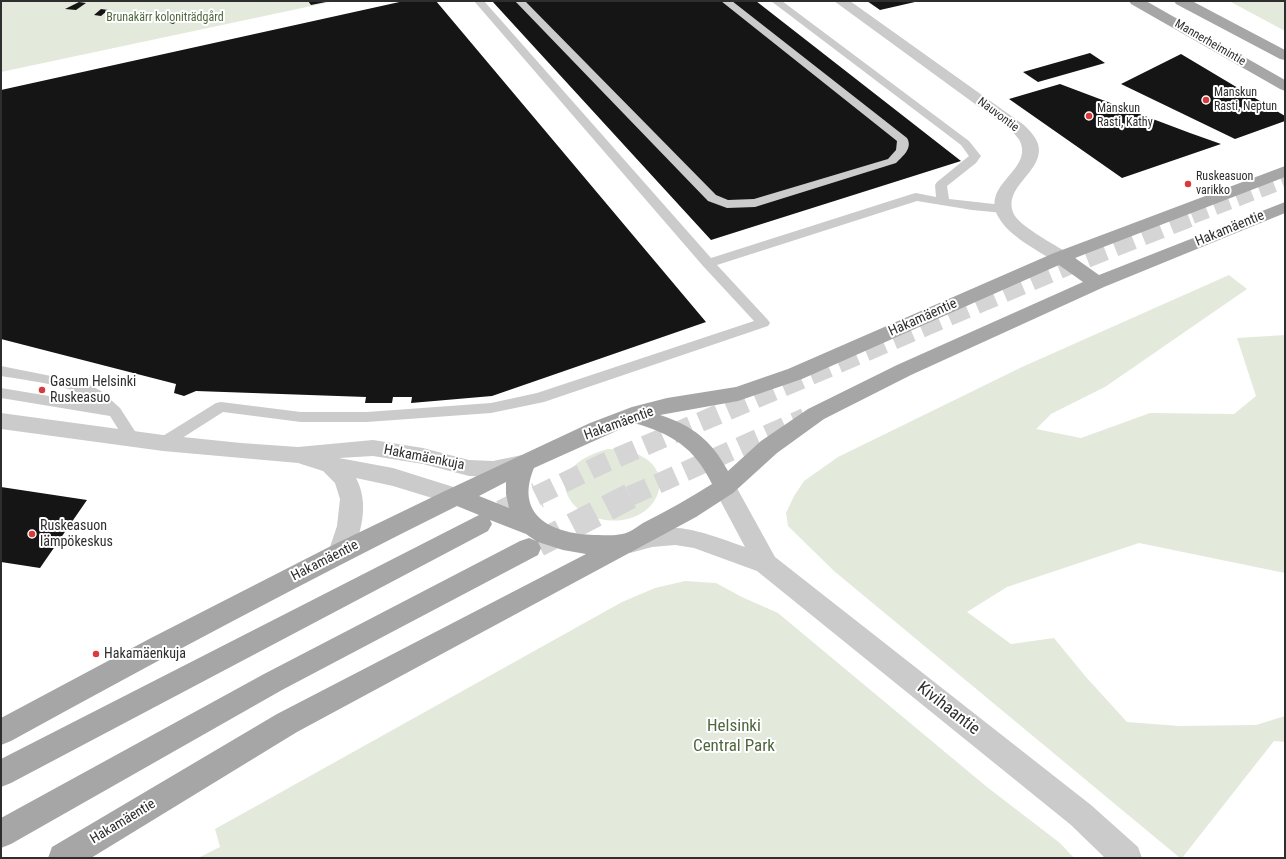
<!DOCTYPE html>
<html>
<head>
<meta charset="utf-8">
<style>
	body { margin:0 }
	#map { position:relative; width:1286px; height:859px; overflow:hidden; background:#fff; font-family:"Roboto Condensed",sans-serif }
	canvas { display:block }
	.frame { position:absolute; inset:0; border:2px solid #2e2e2e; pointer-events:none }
</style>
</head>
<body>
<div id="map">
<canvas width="1286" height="859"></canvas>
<div class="frame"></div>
</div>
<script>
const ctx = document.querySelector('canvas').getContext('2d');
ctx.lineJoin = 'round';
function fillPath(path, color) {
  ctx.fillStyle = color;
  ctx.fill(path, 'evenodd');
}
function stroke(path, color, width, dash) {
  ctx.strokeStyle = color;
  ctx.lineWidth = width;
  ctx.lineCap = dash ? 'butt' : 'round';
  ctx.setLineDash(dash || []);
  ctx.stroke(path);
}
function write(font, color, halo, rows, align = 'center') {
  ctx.font = font + ' "Roboto Condensed",sans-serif';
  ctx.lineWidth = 4;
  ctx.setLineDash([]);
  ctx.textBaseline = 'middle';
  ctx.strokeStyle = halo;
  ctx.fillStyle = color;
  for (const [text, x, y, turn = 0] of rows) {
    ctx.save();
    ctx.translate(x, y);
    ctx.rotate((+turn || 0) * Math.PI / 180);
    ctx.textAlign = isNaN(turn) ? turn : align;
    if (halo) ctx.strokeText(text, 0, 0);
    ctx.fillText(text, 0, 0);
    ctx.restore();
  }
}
fillPath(new Path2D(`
	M1,1h334l-334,71z
	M1229,1h56v30z
	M1229,275l18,14 -142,98 -54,27 -15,15 45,9 69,-25 84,1 22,-18 -19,-58 48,-3v238l-146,-30 -132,44 -40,25 44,32 43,-6 32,39 41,45 52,4 77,-1 29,-9v26l-11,-1 -92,117h-2l-346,-287 -46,-45 -2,-13 8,-17 10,-15 34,-24 184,-90z
	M608,449c82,1 57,84 -8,70 -9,-2 -18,-5 -24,-12 -28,-30 4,-51 32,-58z
	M685,581l31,2 26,14 36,16 209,174 73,56 14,15h-876l22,-11 -5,-18 407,-227 33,-14z`), '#e3eadc');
fillPath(new Path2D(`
	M308,1h18v1l-15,3z
	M404,1h32l270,321 -214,74 -81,7 1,-6h-19l-1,6h-27l1,-6 -170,-6 -12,5 -10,-3 2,-9 -175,-45v-249z
	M492,1h264l205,160 -250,79z
	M867,1h47l1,1 -35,8z
	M79,2l7,1 -10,7 -11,-1z
	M101,9l7,1 -7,6 -7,-1z
	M168,14l14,5 -9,5 -14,-5z
	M1090,53l15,10 -67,19 -15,-10z
	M1181,54l104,62v5l-50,18 -114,-55z
	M1060,84l130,49 31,11 -99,34 -113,-79z
	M1,487l86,13 -47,68 -39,-6z`), '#151515');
stroke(new Path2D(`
	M1192,216l93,-36`), '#d5d5d5', 16, [16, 8]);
stroke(new Path2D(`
	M536,496l66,-32 464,-198 129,-51
	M630,496l175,-78`), '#d5d5d5', 20, [20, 10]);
stroke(new Path2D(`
	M502,513l36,-18
	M538,544l94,-49`), '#d5d5d5', 26, [26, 13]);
fillPath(new Path2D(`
	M474,1h10l227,257 201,-64 4,-1 20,4 -1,-12 2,-3 32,-26 -8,-11 -190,-144h11l187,140 12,15 -5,7 -29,23 2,13 54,6 4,1 2,3 -2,3 -4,1 -31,-3 -55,-9 -200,64 51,55 2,3 -2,3 -224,76 -53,11 -124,9h-66l-78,-10 -55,35 -5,2 -5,-2 -3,-4 3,-4 58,-36 5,-1 80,10h66l124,-9 46,-10 217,-72 -51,-55z
	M515,1h10l191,194 12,5 26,-1 134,-40 8,-9 1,-9 -176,-140h11l175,137c6,10 -4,18 -11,25l-141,44 -28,1 -19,-7z
	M1,366l85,17 15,8 19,17 20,31 -3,4 -5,1 -5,-1 -17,-27 -109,-18v-10l96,16c-21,-19 -68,-23 -96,-28z`), '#cbcbcb');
fillPath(new Path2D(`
	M834,1h16l174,124c5,5 12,12 14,19 8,28 -39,43 -23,72 8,12 40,29 53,37l2,4 -2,4 -7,2 -7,-2c-17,-11 -45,-25 -55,-43 -19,-33 31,-46 22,-74 -1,-5 -6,-9 -9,-13z
	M1,413l162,22 78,8 57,4 75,-7 50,8 46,12 24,1 29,-6 8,2 3,6 -3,6 -37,8 -24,-1 -46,-12 -50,-8 -34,2 54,10 70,22 4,6 -4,6 -8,3 -62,-19 -37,-8c14,26 5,57 -7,82l-9,3 -9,-3 -3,-7 9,-27 3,-27 -5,-16 -12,-12 -25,-8 -135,-12 -162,-22z
	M725,478l8,3 42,76 316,248 47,42 4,11h-37l-34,-33 -314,-254 -63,-23 -19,-3 -23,2 -22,6 -9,-3 -3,-7 3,-7c52,-17 75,-6 124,11l-32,-60 4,-6z`), '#cbcbcb');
fillPath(new Path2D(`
	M1129,1h17l139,79v11l-5,-2 -149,-85z
	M1174,1h18l93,49v10l-5,-1 -104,-55z
	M1285,166v11l-210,81 24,17 186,-73v11l-181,74 -193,88 -87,44 -47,34 -44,40 -37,24 -399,215 -206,126h-43l4,-11 225,-133 309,-160 -23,-4 -25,-8 3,6 -3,7 -256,135 -271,154 -10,4v-30l263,-144 256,-133 9,-3 7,3 -10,-7 -36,-14 2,4 -4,7 -477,252 -10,4v-28l478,-244 -22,-9c-151,75 -299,154 -446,235l-10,4v-27l150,-80 180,-92 116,-56 143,-67 42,-16 35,-9 69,-11 52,-18 266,-116zM1059,265l24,17 -186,83 -89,44 -47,32 -33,30c-17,-31 -35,-45 -68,-56l78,-14 64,-22zM634,423c38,11 60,24 78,61 -22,14 -45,27 -69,39 -6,4 -14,10 -21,11 -8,2 -17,1 -24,1 -42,0 -85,-17 -64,-67zM506,482v12l3,14 -30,-12z`), '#a6a6a6');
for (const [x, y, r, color] of [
	[1206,100,4,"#d93b3d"],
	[1089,116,4,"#d93b3d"],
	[1188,184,4,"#d93b3d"],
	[42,390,4,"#d93b3d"],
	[32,534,4,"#d93b3d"],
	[96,654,4,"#d93b3d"]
]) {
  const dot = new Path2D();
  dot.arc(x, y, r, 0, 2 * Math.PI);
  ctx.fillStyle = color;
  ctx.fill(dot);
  stroke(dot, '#fff', 1.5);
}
write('12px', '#4f663e', '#fff', [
	["Brunakärr koloniträdgård",165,18]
]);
write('12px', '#2e2e2e', '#fff', [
	["Mannerheimintie",1210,43,30],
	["Nauvontie",998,115,37]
]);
write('12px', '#2e2e2e', '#fff', [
	["Manskun",1214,93],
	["Rasti, Neptun",1214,107],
	["Manskun",1097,109],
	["Rasti, Kathy",1097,123],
	["Ruskeasuon",1196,177],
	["varikko",1196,191]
], 'left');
write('14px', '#2e2e2e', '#fff', [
	["Hakamäentie",1230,229,-22],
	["Hakamäentie",923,318,-24],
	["Hakamäentie",619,424,-20],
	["Hakamäenkuja",424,458,11],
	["Hakamäentie",325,561,-27],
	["Hakamäentie",123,822,-31]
]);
write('14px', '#2e2e2e', '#fff', [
	["Gasum Helsinki",50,382],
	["Ruskeasuo",50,398],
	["Ruskeasuon",40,526],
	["lämpökeskus",40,542],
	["Hakamäenkuja",104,654]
], 'left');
write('17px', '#2e2e2e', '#fff', [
	["Kivihaantie",948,709,38]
]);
write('17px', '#4f663e', '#fff', [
	["Helsinki",734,727],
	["Central Park",734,747]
]);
</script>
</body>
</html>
